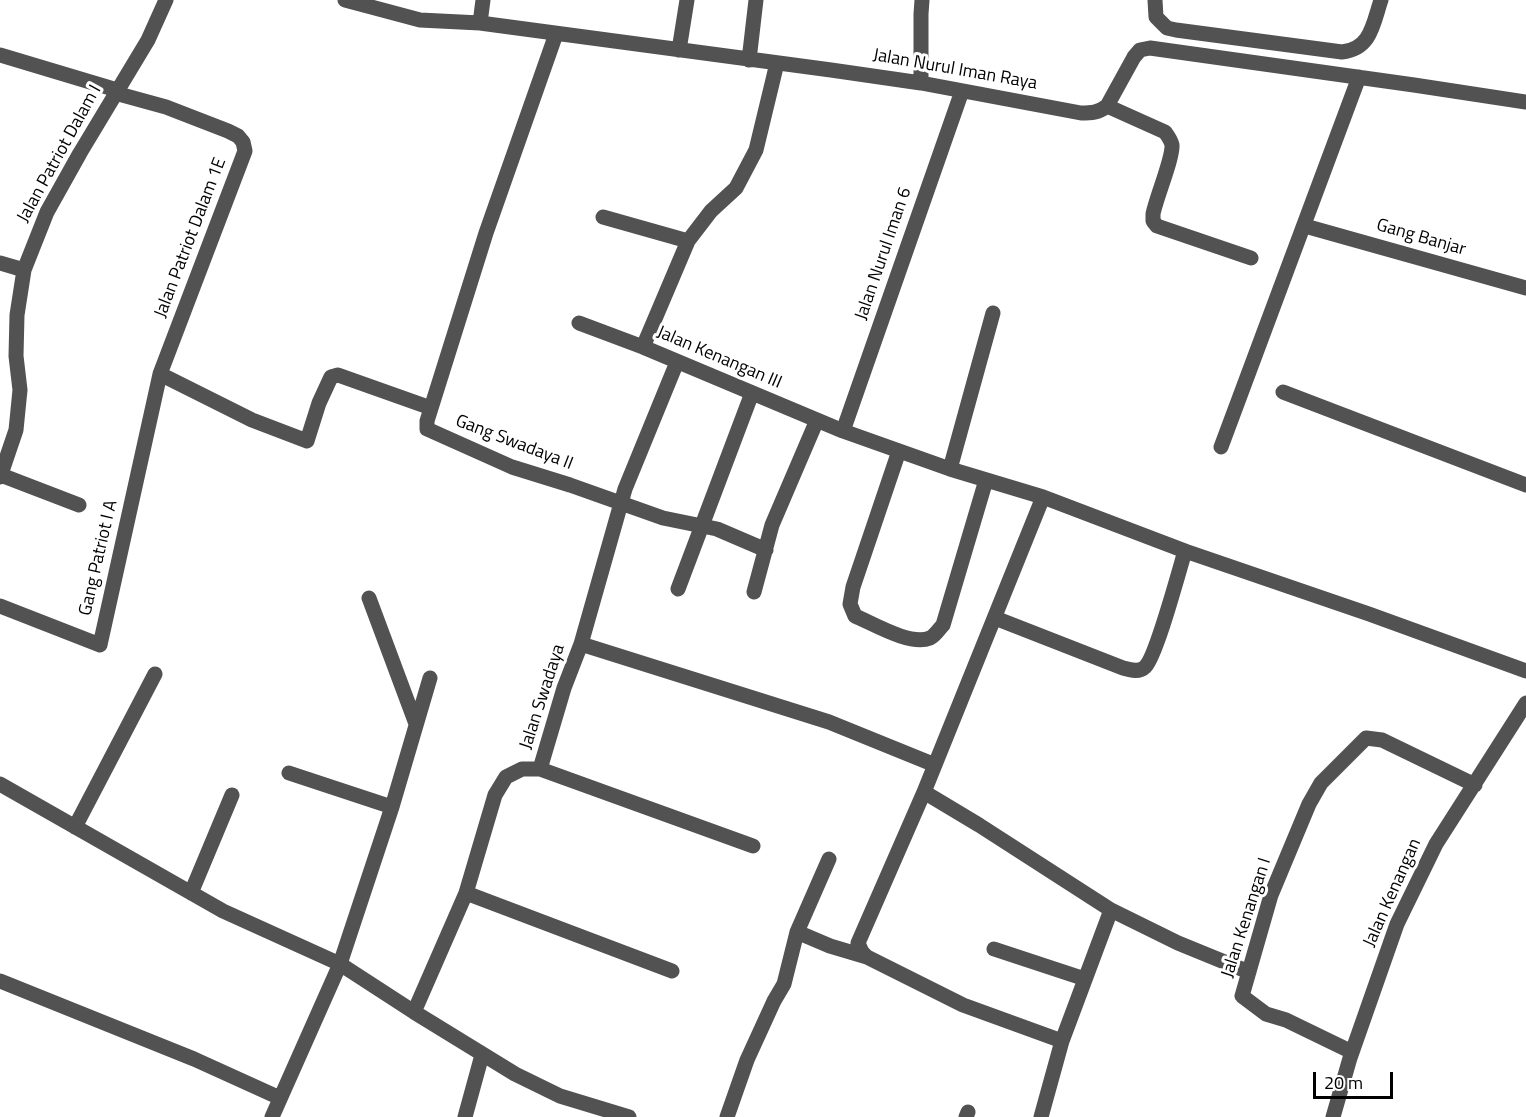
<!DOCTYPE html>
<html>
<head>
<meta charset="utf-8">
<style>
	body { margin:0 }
	#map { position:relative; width:1526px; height:1117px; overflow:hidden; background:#fff; font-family:"Titillium Web",sans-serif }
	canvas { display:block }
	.scale { position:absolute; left:1313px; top:1072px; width:80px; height:27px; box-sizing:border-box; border:3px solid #000; border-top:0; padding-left:8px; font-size:18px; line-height:21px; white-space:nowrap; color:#000; -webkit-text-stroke:4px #fff; paint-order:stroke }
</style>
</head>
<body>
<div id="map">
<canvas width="1526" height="1117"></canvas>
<div class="scale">20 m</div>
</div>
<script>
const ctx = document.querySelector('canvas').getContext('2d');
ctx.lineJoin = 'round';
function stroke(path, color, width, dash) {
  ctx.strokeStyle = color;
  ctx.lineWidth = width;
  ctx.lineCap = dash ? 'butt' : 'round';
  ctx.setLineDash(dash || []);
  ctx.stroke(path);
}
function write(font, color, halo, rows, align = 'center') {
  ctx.font = font + ' "Titillium Web",sans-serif';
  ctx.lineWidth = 6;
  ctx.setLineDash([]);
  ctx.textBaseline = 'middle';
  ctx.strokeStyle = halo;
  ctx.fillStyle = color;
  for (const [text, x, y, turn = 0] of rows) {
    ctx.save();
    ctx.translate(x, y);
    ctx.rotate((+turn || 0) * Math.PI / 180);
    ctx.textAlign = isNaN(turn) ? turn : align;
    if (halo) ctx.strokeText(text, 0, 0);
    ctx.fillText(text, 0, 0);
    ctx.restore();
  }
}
stroke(new Path2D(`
	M345,0l75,20 60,3 351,47 90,13 160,30c10,0 17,0 26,-7l27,-49 6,-7 10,-2 264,37 112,17
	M1155,0l1,17 11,11 9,2 166,22c29,-3 31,-28 39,-52
	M480,23l3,-23
	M556,34l-70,199 -59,188v8l85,38 58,18 93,33 54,11 49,21
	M679,50l8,-50
	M0,55l117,35
	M749,60l7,-60
	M921,83v-69l1,-14
	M1107,106l58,26c3,4 6,8 7,13 1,13 -16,53 -19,69v7l4,5 94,32
	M603,217l85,24
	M1305,226l221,62
	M0,263l24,7
	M579,323l64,24 200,84 107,38 93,28 142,54 184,63 157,57
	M643,347l45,-106 23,-30 25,-23 20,-38 21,-87
	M160,374l92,46 55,21 12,-38 12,-26 7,-2 93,33
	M1283,392l243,93
	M843,431l119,-340
	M1221,447l138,-370
	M899,451l-46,136 -3,17 5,12c19,8 55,30 75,22 5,-2 9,-9 13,-13l43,-145
	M950,469l43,-156
	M1,475l78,30
	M0,477l16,-47 4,-40 -4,-34 1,-41 7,-45 23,-58 33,-59 68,-113 18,-40
	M1043,497l-119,295 -66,151 4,9 5,5 96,48 99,36
	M678,589l74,-196
	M754,592l18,-67 45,-105
	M369,598l47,126
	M0,606l100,39 60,-271 85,-223 -2,-9 -5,-6 -10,-5 -62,-24 -51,-14
	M995,618l128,50c7,2 16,5 22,-1 11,-10 34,-96 40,-116
	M581,644l248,78 106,43
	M540,769l24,-81 17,-44 44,-155 52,-127
	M289,773l103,34
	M0,784l223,127 117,53 74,48 101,62 45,22 69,21
	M924,792l55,33 132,85 -49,131 -21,76
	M75,827l80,-153
	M191,893l41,-98
	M466,893l206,78
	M1111,910l67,33 71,29
	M797,932l33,14 37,11
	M994,949l91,30
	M0,981l194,78 86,39
	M414,1012l52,-119 29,-98 11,-18 16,-8h18l213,77
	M1352,1052l-66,-32 -20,-6 -24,-18 29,-101 38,-91 12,-21 45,-45 16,2 93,45
	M272,1117l68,-153 52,-157 38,-129
	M465,1117l17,-62
	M727,1117l20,-57 27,-59 10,-17 13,-52 32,-73
	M966,1117l2,-5
	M1333,1117l17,-59 47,-134 39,-80 90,-141`), '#525252', 15);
write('18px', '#000', '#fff', [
	["Jalan Nurul Iman Raya",955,70,10],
	["Jalan Patriot Dalam I",60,154,-61],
	["Jalan Patriot Dalam 1E",191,238,-69],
	["Gang Banjar",1421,238,16],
	["Jalan Nurul Iman 6",884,254,-71],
	["Jalan Kenangan III",719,358,23],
	["Gang Swadaya II",514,443,21],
	["Gang Patriot I A",99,558,-77],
	["Jalan Swadaya",543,697,-72],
	["Jalan Kenangan",1393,893,-66],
	["Jalan Kenangan I",1247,918,-72]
]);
</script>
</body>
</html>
